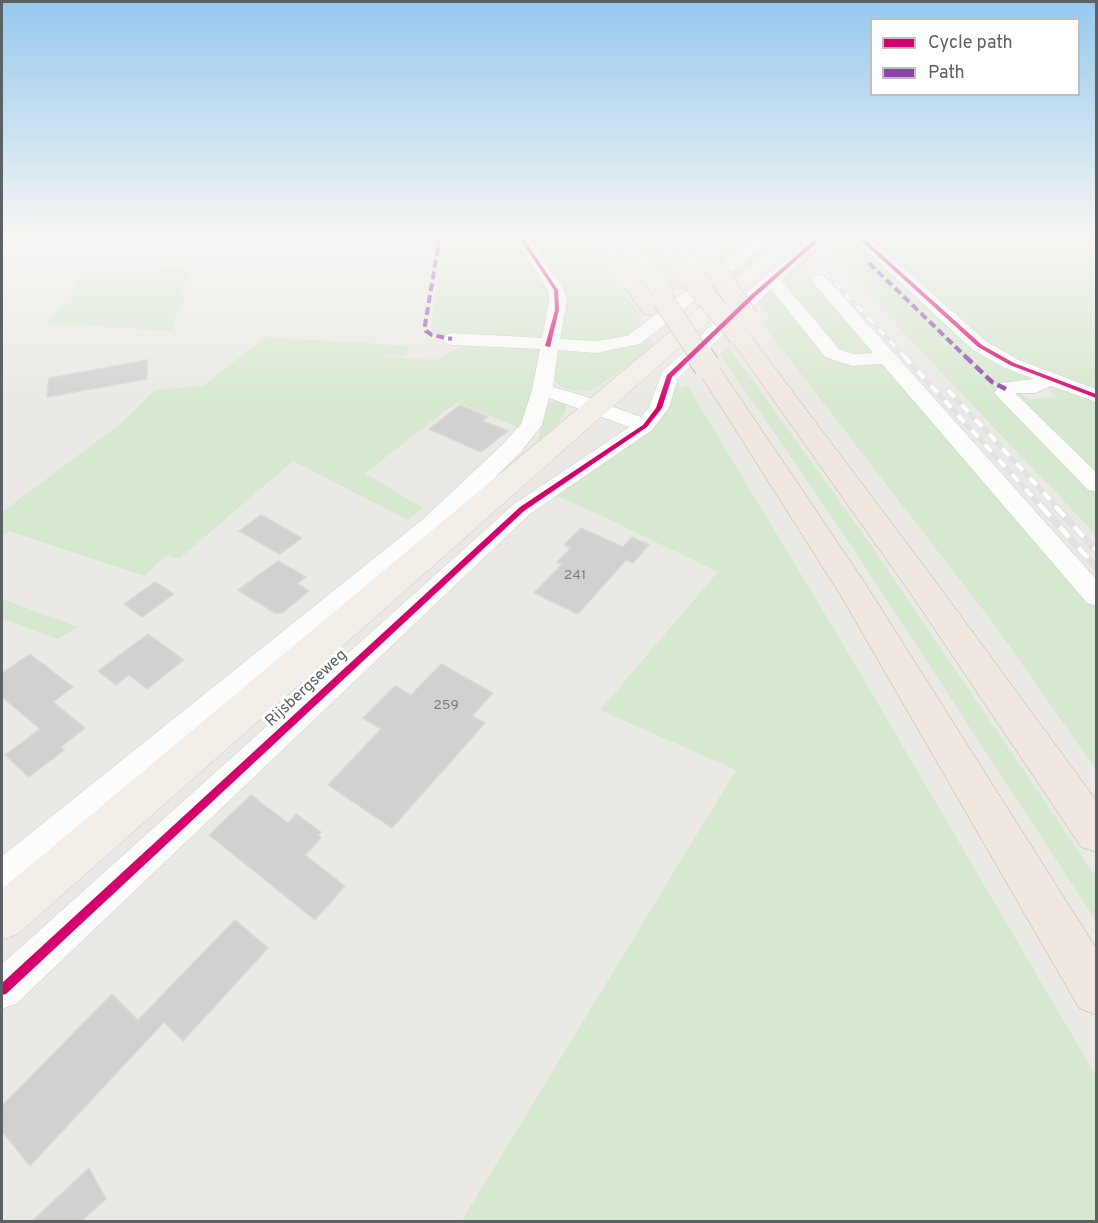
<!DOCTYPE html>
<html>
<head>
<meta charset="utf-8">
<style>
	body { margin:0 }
	#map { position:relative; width:1098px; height:1223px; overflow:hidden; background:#ebe9e5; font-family:Overpass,sans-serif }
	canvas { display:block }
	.frame { position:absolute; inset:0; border:3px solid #5b6164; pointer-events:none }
	.legend { position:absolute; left:870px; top:18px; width:210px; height:78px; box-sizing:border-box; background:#fff; border:2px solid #bdc0c1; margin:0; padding:8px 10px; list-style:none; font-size:18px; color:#5b6164 }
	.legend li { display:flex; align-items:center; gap:12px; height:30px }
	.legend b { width:30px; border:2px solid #bdc0c1 }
</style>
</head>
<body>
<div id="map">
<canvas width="1098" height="1223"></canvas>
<div class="frame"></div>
<ul class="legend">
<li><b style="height:8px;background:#d6006c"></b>Cycle path</li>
<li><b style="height:8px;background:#8e44ad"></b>Path</li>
</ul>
</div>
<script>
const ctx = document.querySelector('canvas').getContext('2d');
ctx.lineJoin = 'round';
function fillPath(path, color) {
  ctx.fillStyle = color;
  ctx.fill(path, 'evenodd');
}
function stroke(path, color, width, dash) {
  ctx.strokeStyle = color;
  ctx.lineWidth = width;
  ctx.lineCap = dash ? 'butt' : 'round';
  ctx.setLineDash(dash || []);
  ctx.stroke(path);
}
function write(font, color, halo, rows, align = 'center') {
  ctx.font = font + ' Overpass,sans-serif';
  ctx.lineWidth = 6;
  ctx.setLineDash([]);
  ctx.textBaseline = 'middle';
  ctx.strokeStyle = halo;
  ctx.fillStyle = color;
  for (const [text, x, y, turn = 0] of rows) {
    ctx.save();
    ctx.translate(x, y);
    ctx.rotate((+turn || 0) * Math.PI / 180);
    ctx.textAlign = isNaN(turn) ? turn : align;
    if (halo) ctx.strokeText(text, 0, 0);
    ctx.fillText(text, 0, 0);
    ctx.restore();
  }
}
fillPath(new Path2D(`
	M446,236h70l35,58 -8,45c-20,-1 -93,3 -107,-6 -4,-2 -4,-4 -5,-8z
	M529,236h54l59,81 -3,3 6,9 -38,14 -46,-3 5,-43 -3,-11z
	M631,236h13l38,49 -9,7z
	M702,236h41l6,11 -21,19z
	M772,236h14l-50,40 -6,-7z
	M834,236h16l113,100 74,44 -5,3 -33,2 -3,2 100,102v46l-268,-282 2,-2 5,3 -12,-11z
	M863,236h233v157l-57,-20 -41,-19z
	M802,259l8,9 -4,4 73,81 -15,5 -27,-7 -58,-70z
	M188,269l2,9 -10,10 4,12 -8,12 -3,19 -124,-8 35,-50z
	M771,288l56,60 53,13 41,39 175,206v164l-102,-146 -233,-302 8,-6 -12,-15z
	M648,335l7,11 -59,42c-15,6 -35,4 -43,-11l6,-27z
	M265,337l144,9 -3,9 -22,-1 -2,3 55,3 26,-15 75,3 4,3 -20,78 -65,-27 -92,71 58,35 -15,12 -115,-59 -114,98 -13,-4 -21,21 -136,-45 -7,5v-24l122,-91 31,-31 48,-4z
	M728,346l140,195 228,336v44l-245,-376 -131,-191z
	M675,379l7,10 5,-4 153,254 256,437v145l-635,1 275,-452 -136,-60 118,-138 -116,-56 -56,-25c33,-22 81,-33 106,-66 10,-13 16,-32 23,-46z
	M1054,384l42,15v83l-86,-86 6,-7 13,10 28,-2 -10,-10z
	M556,400l10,4v7l-9,13 -19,17 8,-36z
	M2,599l76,28 -21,12 -55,-21z`), '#d6e8cf');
const building = new Path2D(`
	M147,360v19l-100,18 2,-19z
	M460,405l28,12 -5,4 25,10 -27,21 -52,-23z
	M261,515l41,23 -22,16 -41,-23z
	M581,528l42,19 9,-10 17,8 -16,18 -7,-3 -48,54 -44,-21 28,-29 -5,-2 14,-14 -7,-3z
	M278,561l28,16 -9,7 12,7 -27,22h-7l-37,-23z
	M155,582l19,12 -32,23 -18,-13z
	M148,634l36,26 -37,29 -18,-14 -13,10 -18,-14z
	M30,654l43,33 -20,15 32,26 -24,19 3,3 -35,27 -24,-22 35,-26 -38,-32v-24z
	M441,664l52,29 -21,23 13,7 -93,105 -64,-43 53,-56 -18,-11 32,-32 16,9z
	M251,795l37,28 8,-9 25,18 -3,3 3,3 -16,17 40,31 -30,34 -106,-85z
	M235,920l33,28 -85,93 -19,-19 -134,144 -28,-35v-25l110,-112 26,26z
	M89,1168l17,31 -24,22h-50z`);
fillPath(building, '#d3d1cf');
stroke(building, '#dad8d4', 1.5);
const minor = new Path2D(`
	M512,236h16l36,54 3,10 -7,39 36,2 31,-5 131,-100h18l-136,108 -44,9 -38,-3 -5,37 31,9 57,21 8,-10 13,-35 86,-81 65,-55h17l-49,44 58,69 15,5 19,-1 -62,-73 2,-4h12l271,303v27l-9,-3 -205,-239 -30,2 -27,-9 -54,-68 -93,89 -9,30 -17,22 -122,84 -514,490 -14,5v-45l512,-460 115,-77 -80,-29 -7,27 -22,28 -79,78 -426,359 -13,5v-39l421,-337 81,-76 17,-19 11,-34 8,-41 -88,-4 -7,-2 -2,-4 2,-4 7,-2 90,5 7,-38 -1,-10z
	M850,236h17l120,106 32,18 77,29v13l-45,-16 -16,7h-20l81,79v20l-8,-2 -94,-97 7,-10 33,-4 -29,-11 -32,-18z`);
const major = new Path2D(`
	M785,236h20l-787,698 -16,6v-51z`);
const highway = new Path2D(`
	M587,236h19l54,68 3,5 -3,5 -8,1 -8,-1z
	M646,236h19l33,39 3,4 -3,4h-14z
	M683,236h18l20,27 -3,4h-14z
	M739,329l8,2 186,247 163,222v52l-15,-5 -170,-253 -183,-258 3,-5z
	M707,359l8,2 148,219 233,368v67l-17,-7 -238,-412 -146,-230 4,-5z`);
stroke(minor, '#c7c7c6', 1);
stroke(major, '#d4c5b1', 1);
stroke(highway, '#c3ab92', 1);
fillPath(minor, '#fcfcfb');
fillPath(major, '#f3eee7');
fillPath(highway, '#efe8e0');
const railFar2 = new Path2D(`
	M791,236l114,121`);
const railFar1 = new Path2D(`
	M904,356l138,151
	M948,390l109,117`);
const rail = new Path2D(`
	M1041,506l55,61
	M1055,506l41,44`);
stroke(railFar2, '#e2e2e2', 4.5);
stroke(railFar1, '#e2e2e2', 5);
stroke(rail, '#e2e2e2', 7);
stroke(railFar2, '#fff', 3, [8]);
stroke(railFar1, '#fff', 4, [10]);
stroke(rail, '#fff', 4.5, [14]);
const highwayBridgeFar1 = new Path2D(`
	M711,263l37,55
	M691,279l48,57
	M663,300l38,57`);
const highwayBridge = new Path2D(`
	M700,356l7,10`);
stroke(highwayBridgeFar1, '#c3ab92', 22, []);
stroke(highwayBridge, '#c3ab92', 28, []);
stroke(highwayBridgeFar1, '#efe8e0', 21);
stroke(highwayBridge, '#efe8e0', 26);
stroke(new Path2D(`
	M440,236l-15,89 1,6 6,4 20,4
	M869,263l97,94`), '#8e44ad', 4, [8, 4]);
stroke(new Path2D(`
	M965,356l27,26 14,7`), '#8e44ad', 4.5, [10, 4.5]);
fillPath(new Path2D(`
	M518,236h4l36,54 1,20 -9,37 -5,-1 10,-36 -1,-20z
	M819,236h5l-68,60 -84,81 -10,31 -15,19 -123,84 -518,483 -4,1v-12l518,-476 123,-82 13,-17 11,-33 85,-81z
	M856,236h5l121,109 32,18 82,31v4l-86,-33 -32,-18z`), '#d6006c');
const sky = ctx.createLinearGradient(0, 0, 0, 407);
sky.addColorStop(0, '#95c9ee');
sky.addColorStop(0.58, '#f6f5f3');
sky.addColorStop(1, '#f6f5f300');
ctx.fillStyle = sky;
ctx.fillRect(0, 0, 1098, 407);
write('14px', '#7a7e80', null, [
	["241",575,576],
	["259",446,706]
]);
write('16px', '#5b6164', '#fff', [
	["Rijsbergseweg",307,689,-43]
]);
</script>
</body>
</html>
